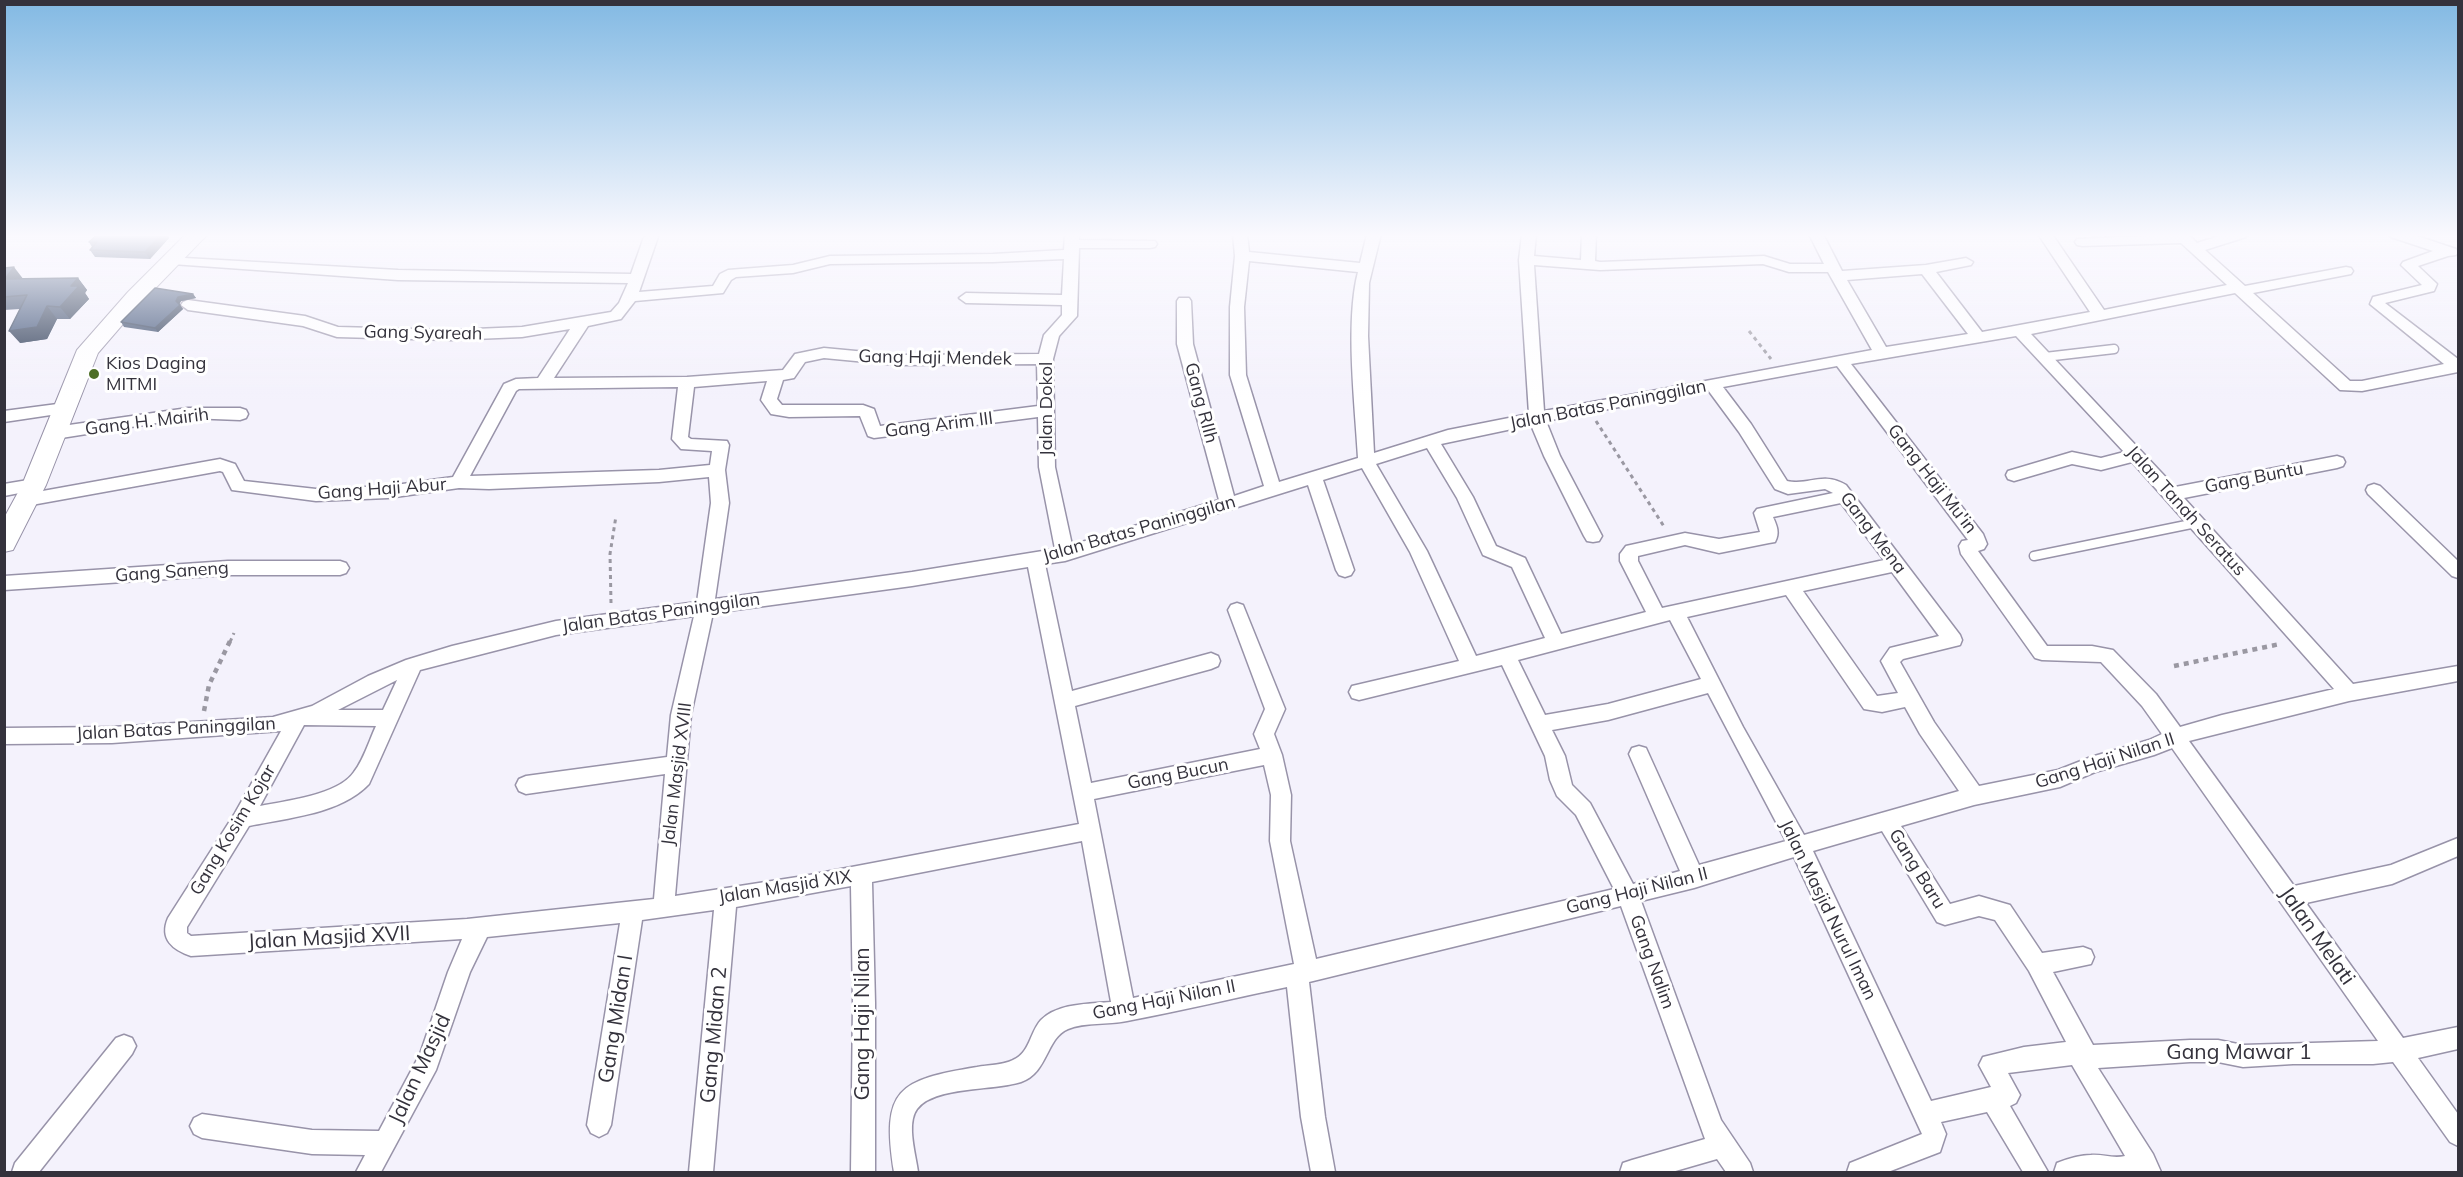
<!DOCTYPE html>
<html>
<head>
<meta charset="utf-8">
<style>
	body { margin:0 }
	#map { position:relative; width:2463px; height:1177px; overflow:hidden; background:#f4f2fc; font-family:Mulish,sans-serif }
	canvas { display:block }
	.frame { position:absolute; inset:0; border:6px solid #34323c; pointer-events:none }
</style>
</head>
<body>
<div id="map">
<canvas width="2463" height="1177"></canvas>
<div class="frame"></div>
</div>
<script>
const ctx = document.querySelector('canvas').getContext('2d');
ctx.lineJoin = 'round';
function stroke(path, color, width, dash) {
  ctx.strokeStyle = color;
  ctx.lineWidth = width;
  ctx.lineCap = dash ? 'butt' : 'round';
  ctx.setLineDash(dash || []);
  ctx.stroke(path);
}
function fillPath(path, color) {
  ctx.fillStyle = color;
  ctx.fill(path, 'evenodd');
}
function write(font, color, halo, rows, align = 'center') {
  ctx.font = font + ' Mulish,sans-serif';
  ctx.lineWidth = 6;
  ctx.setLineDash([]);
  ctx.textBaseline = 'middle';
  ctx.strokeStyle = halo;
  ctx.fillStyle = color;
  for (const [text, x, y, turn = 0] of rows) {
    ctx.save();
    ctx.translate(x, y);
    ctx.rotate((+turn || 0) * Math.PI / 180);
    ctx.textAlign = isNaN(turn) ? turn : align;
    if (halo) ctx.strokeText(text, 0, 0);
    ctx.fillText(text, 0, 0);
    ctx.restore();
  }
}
const lane = new Path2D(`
	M2045,357l69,-8
	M2034,556l162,-33`);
const street = new Path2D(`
	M645,234h14l-20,58 74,-6 7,-12 8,-4 65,-5 37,-9 163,-2 71,-4 1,-16h14v6l76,1 2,3 -2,3 -5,1h-71l-2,68 -18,20 -6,23 2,108 17,78 147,-45 -42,-156v-43l2,-3h10l2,3 2,43 41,152 30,-10 -34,-111v-68l5,-51 -2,-22h14l2,18 111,11 7,-29h14l-12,49 -1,53 6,117 74,-23 81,-16 -10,-154 3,-26h14l-2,22 47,4 1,-26h14l-1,27 5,1 164,-6 26,8h34l-15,-30h14l19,37 84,-6 40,-7 7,4 -2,3 -35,7 46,60 108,-20 -52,-78h14l52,76 123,-25 -46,-42 -99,3 -5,-1 -2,-3 2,-3 111,-5 9,9 29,-9h22l-2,3 -41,13 40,36 101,-19 5,1 2,3 -2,3 -98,19 97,88h12l82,-17 -74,-60 3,-7 49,-12 -21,-20 2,-3 30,-11 -42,-14 -2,-3h22l45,15 2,3 -2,3 -8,1 -30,10 19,18 -3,7 -49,12 73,56v13l-96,19 -22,-1 -105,-97 -204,41 144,153 162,-31 6,2 2,4 -2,4 -6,2 -153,30 169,186 105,-18v15l-109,20 -160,40 105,145 97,-21 67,-27v18l-66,28 -86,19 97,135 55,-11v22l-40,9 40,56v32l-8,-4 -57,-80 -20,2h-80l-50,3 -25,-5h-28l-92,6 55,86 8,18h-107l3,-9c10,-4 23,-8 34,-8 12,-1 22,4 34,1l-53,-91 -64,8 12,22 -4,8 -6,3 38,66h-25l-36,-60 -46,10 5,12 -6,18 -52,20h-41l3,-9 72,-29 -128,-277 -100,31 -53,13 80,219 29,43 3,9h-27l-9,-13 -45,13h-52l3,-9 9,-3 73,-21 -84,-233 -312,76 16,135 10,55h-24l-10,-55 -14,-130c-53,11 -107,24 -160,34 -19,4 -42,1 -59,8 -22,9 -20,44 -47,53 -27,9 -87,4 -104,27 -11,15 -1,46 1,63h-24c-13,-83 4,-92 83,-105 10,-2 26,-2 36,-7 17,-7 17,-28 28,-40 17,-17 48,-16 70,-18l-29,-161 -210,41 3,121v169h-24l2,-169 -2,-117 -115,21 -23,265h-24l25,-262 -72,10 -31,205 -4,8 -8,4 -8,-4 -4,-8 33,-202 -133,14 -17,35 -34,98 -55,102h-25l9,-17 -53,-1 -110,-16 -8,-4 -4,-8 4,-8 8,-4 110,16 67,1 41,-77 28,-82 14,-33 -271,17c-18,-6 -32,-17 -23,-38l67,-105 46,-82 -169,12 -108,1v-16l108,-1 161,-10 39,-11 56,-30 38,-16 46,-14 104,-25 141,-19 14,-99 -2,-26 -50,5 -170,7 -30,-1 -71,10 -72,3 -84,-11 -9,-18 -3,-1 -194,35 -6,-2 -3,-4 3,-4 6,-2 194,-35 15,5 9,17 72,8 72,-3 65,-9 51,-93 12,-5 22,-1 32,-49 -48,8 -71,3 -114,-3 -34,-11 -115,-16 -7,-5 2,-3 5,-2 117,16 33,11 113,3 71,-3 89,-15 8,-9 9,-20 -230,-3 -226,-16 -7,-4 2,-3 231,13 233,4zM1064,259l-2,36 -96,-2 -7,5 7,5 96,2v10l-18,20 -5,19 -141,1 -74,-7 -29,6 -12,16 -96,7 -133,1 34,-52 33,-7 14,-18 88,-8 8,-13 5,-3 57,-4 37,-9 163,-2zM1249,261l109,11c-13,50 -3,132 0,186l-79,24 -33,-107 -2,-68zM1763,264l26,8h39l44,78 -328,61 -10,-146 66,5zM1922,274l46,60 -82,13 -39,-67zM2016,336l108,116 -23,6 -29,-6 -64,19 -2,4 2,4 6,2 58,-17 29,6 31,-8 202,227 -112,26 -42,12 -24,-33 -43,-44 -21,-4h-45l-69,-95 6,-2 3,-5 -4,-10 -132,-170zM824,358l74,7 139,-1 1,42 -158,20 -6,-17 -11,-4h-81l-5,-6 6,-19 11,-2 11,-16zM1837,366l131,174 -6,1 -3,5 2,8 74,104 7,2 59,2 41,44 20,28 -13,6 -58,17 -33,13 -79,16 -45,-64 -34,-60 3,-3 57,-14 2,-5 -2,-5 -114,-150c-24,-14 -37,1 -59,-4l-36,-57 -28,-37zM767,381l-6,19 10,14 18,3 71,-1 8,20 6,2 164,-21 1,50 16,82 -143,23 -197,27 14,-96 -4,-33 4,-25 -2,-4 -36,-2 -3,-2 6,-50zM678,387l-6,52 9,10 31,2 -2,14 -51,5 -189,6 46,-85 3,-2zM1708,390l31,42 36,57 13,5 37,-5 8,4 -76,16 -3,4 6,19 -41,7 -34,-6 -59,13 -6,8v7l26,51 -85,22 -36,-76 -29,-12 -23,-49 -32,-53 90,-19 13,31 40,80 3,5 6,1 6,-1 3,-5 -42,-80 -14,-35zM1427,448l30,50 26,57 29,12 33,71 -69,18 -49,-105 -51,-87zM1362,468l48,84 49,109 -107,25 -3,6 3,6 7,2 143,-35 43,91 5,24 7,16 19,19 38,74 -298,70 -26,-118 1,-46 -9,-40 -8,-21 11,-25 -42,-104 -6,-2 -6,2 -3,5 37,99 -11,25 6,15 -169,34 -16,-77 136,-37 7,-3 2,-5 -2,-5 -7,-3 -139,38 -27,-127 20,-3 243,-76 28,85 3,5 6,2 6,-2 3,-5 -31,-90zM1841,503l43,57 -222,48 -24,-47v-5l47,-11 34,8 50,-10 6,-1c5,-9 2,-16 -2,-25zM1028,567l51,257 -275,52 -129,20 16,-181 22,-102 199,-27zM1892,572l47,64 -49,12 -9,13 17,32 -21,3 -74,-105zM1786,595l78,114 18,3 23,-5 15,27 39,57 -155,44 -61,-108 -56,-110zM694,616l-23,99 -4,42 -141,19 -7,3 -3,6 3,6 7,3 139,-20 -11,125 -187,20 -276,17 -4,-3v-6l62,-101c38,-8 92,-12 120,-42l51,-114 136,-35zM1670,620l31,59 -93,25 -63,11 -27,-55zM397,680l-14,30h-45zM1708,693l78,148 -87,24 -53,-117 -7,-2 -7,2 -3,6 51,117 -47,13 -43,-81 -18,-18 -7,-29 -13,-26 56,-10zM304,725l72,1c-7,15 -12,33 -22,46 -15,23 -69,29 -94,34zM2172,748l206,293 -135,4 -25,-5h-28l-97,5 -40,-73 38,-8 3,-7 -3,-7 -8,-3 -41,6 -32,-48 -31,-9 -29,8 -49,-78 73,-21 86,-18 35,-15 59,-17zM1264,765l7,30 -1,46 24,123 -161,34 -39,-199zM1882,831l55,91 8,3 34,-9 16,4 34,51 37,71 -42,5 -41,10 -4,8 12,22 -60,14 -118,-250z
	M65,403l6,1 2,4 -2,4 -67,10v-11z
	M188,408h52l6,2 2,4 -2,4 -6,2 -52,-2 -133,21 -6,-2 -2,-4 2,-4 6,-2z
	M34,479l6,2 2,4 -2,4 -36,7v-12z
	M2374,484l6,2 78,75v17l-6,-2 -84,-82 -2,-4 2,-4z
	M228,561h112l6,2 3,5 -3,5 -6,2h-112l-224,15v-14z
	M124,1035l8,3 4,8 -4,8 -93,118h-27l3,-9 101,-125z`);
const secondary = new Path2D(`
	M186,234h22l-66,68 -44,51 -52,132 -33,65 -9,2v-34l18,-33 55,-135 51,-58z`);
stroke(lane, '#9893a9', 11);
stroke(street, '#9893a9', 3);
stroke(secondary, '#9893a9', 2);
stroke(new Path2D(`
	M1749,331l22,28
	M1596,421l69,107
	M611,603l-1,-49 6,-38
	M230,642l4,-9`), '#9a98a2', 3, [4, 4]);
stroke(new Path2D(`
	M2174,666l106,-22
	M204,711l5,-26 21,-44`), '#9a98a2', 4.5, [5, 5]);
stroke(lane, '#fff', 8);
fillPath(street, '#fff');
fillPath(secondary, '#fff');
fillPath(new Path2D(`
	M98,234h69l2,4 -19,21 -55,-2 -5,-7 2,-3 -3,-5z
	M4,268l19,11 55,-1 9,12 -2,3 4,6 -19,20h-13l-10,20 -27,4v-34l-16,1z
	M193,294l3,4 -15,3 -2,3 4,5 -25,23 -34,-5 -3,-5z`), '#2f4162');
fillPath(new Path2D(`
	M162,234h5l2,4 -19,21 -5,-7z
	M14,267l10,13 -19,-1z
	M78,278l9,12 -2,3 4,6 -19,20 -10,-12 11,-21z
	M193,294l3,4 -15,3 -2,4 -3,-4 2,-4z
	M180,305l3,4 -25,23 -3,-4z
	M47,306l10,13 -10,20 -27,4 -11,-12z`), '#263550');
const building = new Path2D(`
	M98,234h64l-17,18 -55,-2 7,-8h-8z
	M14,267l-9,12 73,-1 -7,8h8l-19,21 -13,-1 -10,21 -28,4 18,-36 -23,2v-29z
	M155,288l38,6 -15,3 -2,4 4,4 -25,23 -34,-6z`);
fillPath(building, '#374c72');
stroke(building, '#263550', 1.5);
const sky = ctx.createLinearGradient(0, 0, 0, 399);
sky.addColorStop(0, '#82b9e3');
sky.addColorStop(0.59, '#faf9fe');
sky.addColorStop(1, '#faf9fe00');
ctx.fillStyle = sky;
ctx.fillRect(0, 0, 2463, 399);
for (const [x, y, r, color] of [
	[94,374,6,"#4d6e25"]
]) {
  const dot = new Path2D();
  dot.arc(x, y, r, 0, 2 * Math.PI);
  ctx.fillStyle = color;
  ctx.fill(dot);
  stroke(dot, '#fff', 2);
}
write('18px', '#34323c', '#fff', [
	["Gang Syareah",423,333,1],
	["Gang Haji Mendek",935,358,1],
	["Gang RIIh",1201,403,75],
	["Jalan Batas Paninggilan",1608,405,-11],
	["Jalan Dokol",1047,409,-90],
	["Gang H. Mairih",147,422,-7],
	["Gang Arim III",939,425,-7],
	["Gang Buntu",2254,478,-11],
	["Gang Haji Mu'in",1932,479,52],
	["Gang Haji Abur",382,489,-4],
	["Jalan Tanah Seratus",2186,511,48],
	["Jalan Batas Paninggilan",1139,529,-16],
	["Gang Mena",1873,533,53],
	["Gang Saneng",172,572,-4],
	["Jalan Batas Paninggilan",661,613,-8],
	["Jalan Batas Paninggilan",176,729,-3],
	["Gang Haji Nilan II",2105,761,-18],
	["Jalan Masjid XVIII",677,774,-83],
	["Gang Bucun",1178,774,-11],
	["Gang Kosim Kojar",233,830,-59],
	["Gang Baru",1917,869,58],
	["Jalan Masjid XIX",785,887,-9],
	["Gang Haji Nilan II",1637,891,-14],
	["Jalan Masjid Nurul Iman",1828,910,64],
	["Gang Nalim",1652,962,70],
	["Gang Haji Nilan II",1164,1000,-11]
]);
write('18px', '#34323c', '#fff', [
	["Kios Daging",106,364],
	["MITMI",106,385]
], 'left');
write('21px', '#34323c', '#fff', [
	["Jalan Melati",2317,936,55],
	["Jalan Masjid XVII",329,938,-3],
	["Gang Midan I",616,1019,-81],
	["Gang Haji Nilan",863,1024,-90],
	["Gang Midan 2",714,1035,-85],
	["Gang Mawar 1",2239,1053],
	["Jalan Masjid",420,1069,-65]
]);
</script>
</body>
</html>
